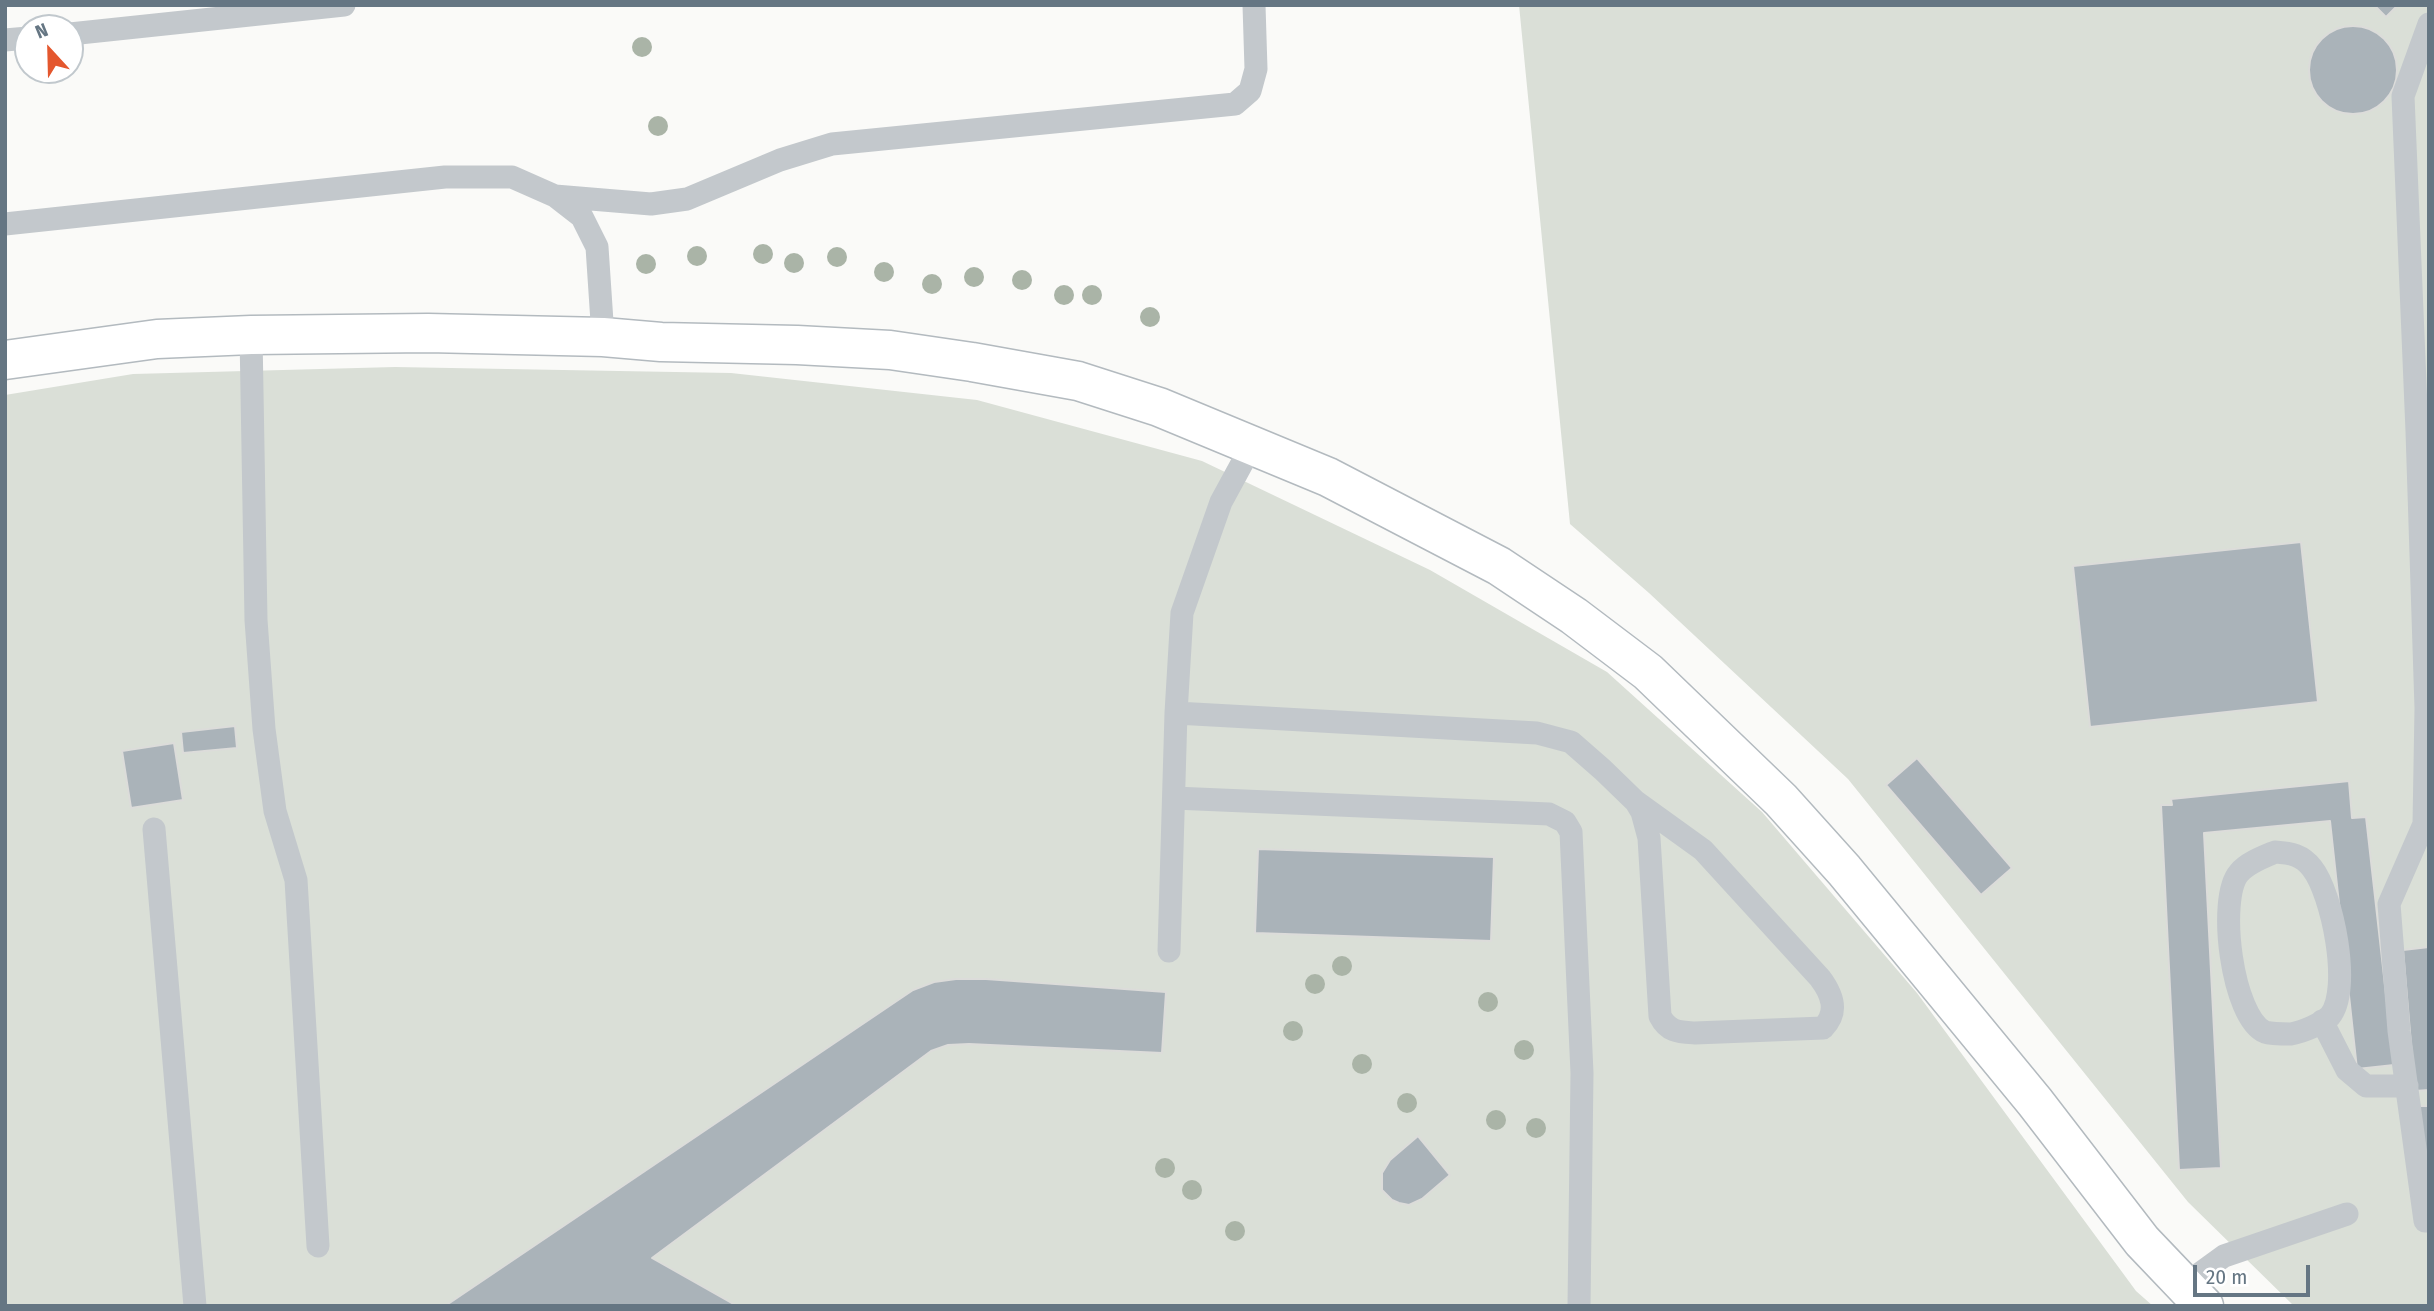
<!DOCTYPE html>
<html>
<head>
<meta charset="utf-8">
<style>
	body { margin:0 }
	#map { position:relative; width:2434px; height:1311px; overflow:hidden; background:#fafaf8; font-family:"Fira Sans Condensed",sans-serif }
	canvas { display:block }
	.frame { position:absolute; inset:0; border:7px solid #657683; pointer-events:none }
	.north { position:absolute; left:14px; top:14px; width:70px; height:70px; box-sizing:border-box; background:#fff; border:2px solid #c1c8cd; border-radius:50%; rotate:338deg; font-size:19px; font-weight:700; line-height:28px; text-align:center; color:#657683 }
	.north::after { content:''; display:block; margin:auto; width:24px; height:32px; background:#e4572e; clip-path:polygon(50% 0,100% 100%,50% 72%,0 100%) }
	.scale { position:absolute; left:2193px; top:1265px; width:117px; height:32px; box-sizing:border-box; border:4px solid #657683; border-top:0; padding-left:9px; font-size:21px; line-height:24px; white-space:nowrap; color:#657683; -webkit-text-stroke:5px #fff; paint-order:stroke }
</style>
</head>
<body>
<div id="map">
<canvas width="2434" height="1311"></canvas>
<div class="frame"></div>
<div class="north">N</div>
<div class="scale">20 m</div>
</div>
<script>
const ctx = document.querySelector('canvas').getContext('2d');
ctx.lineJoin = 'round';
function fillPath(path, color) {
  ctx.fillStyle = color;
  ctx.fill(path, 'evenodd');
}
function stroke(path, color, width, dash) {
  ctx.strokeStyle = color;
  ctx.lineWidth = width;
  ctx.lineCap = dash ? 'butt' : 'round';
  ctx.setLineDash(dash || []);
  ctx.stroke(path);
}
fillPath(new Path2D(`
	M1519,5h910v1301h-135l-106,-104 -340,-423 -199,-186 -79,-69z
	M395,367l336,6 246,27 225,61 228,109 177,102 155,140 155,181 219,298 17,15h-2148v-911l128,-21z`), '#dadfd7');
const building = new Path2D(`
	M2374,5h24l-12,12z
	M2309 70a44 44 0 1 1 88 0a44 44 0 1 1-88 0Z
	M2301,542l17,160 -228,25 -17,-161z
	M235,726l2,22 -54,5 -2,-21z
	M174,743l9,57 -52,8 -9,-57z
	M1917,758l95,110 -31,27 -95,-110z
	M2349,781l3,37 14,-1 28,248 -37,4 -27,-248 -126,12 17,335 -42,2 -18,-365h11l-1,-6z
	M1258,849l236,8 -3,84 -236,-8z
	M2429,947v143l-14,1 -12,-141z
	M956,979h30l180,13 -4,61 -193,-9 -21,1 -17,6 -279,207 85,48h-292l468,-316 21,-8z
	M2418,1106h11v46h-7z
	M1418,1136l32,39 -28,24 -13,6 -10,-2 -7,-3 -10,-10v-17l8,-13z`);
fillPath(building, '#aab3b9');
stroke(building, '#dcdcda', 2);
const secondary = new Path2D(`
	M5,360l152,-21 94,-4 177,-2 175,4 58,5 136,3 93,5 82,12 106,19 81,26 169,70 171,89 75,50 74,56 133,128 63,70 191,232 107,139 62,65`);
stroke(secondary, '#b3babf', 41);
stroke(new Path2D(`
	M2429,24l-26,72 14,335 9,277 -2,116 -35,80 10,127 26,190h4
	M70,34l274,-29
	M5,40l23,-2
	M555,196l96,8 36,-5 93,-39 52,-16 403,-40 15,-13 6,-22 -2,-64
	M5,224l440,-47h67l43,19 27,21 15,30 6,90
	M251,335l5,285 8,109 11,82 21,69 22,366
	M1176,713l361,20 34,9 32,28 33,32 6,10 7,26 11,178c8,16 19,16 35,17l128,-5c16,-16 9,-34 -3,-50l-117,-128 -68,-49
	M1174,798l375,16 16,8 6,10 11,241 -3,233
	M154,829l41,477
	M2275,852c16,1 27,3 37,16 20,25 40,121 18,148 -8,8 -28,16 -39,18 -6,0 -20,0 -26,-2 -33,-14 -48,-134 -26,-159 8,-10 24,-16 36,-21z
	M1169,951l7,-238 6,-100 39,-111 31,-57
	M2322,1021l25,49 19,16h41
	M2184,1285l40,-29 123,-42`), '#c3c8cc', 23);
stroke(secondary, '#fff', 38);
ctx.fillStyle = '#aab4a7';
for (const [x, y] of [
	[642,47],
	[658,126],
	[763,254],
	[697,256],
	[837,257],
	[794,263],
	[646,264],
	[884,272],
	[974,277],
	[1022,280],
	[932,284],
	[1064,295],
	[1092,295],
	[1150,317],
	[1342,966],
	[1315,984],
	[1488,1002],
	[1293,1031],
	[1524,1050],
	[1362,1064],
	[1407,1103],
	[1496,1120],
	[1536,1128],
	[1165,1168],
	[1192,1190],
	[1235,1231]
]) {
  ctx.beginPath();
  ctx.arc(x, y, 10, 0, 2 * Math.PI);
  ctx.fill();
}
</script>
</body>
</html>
